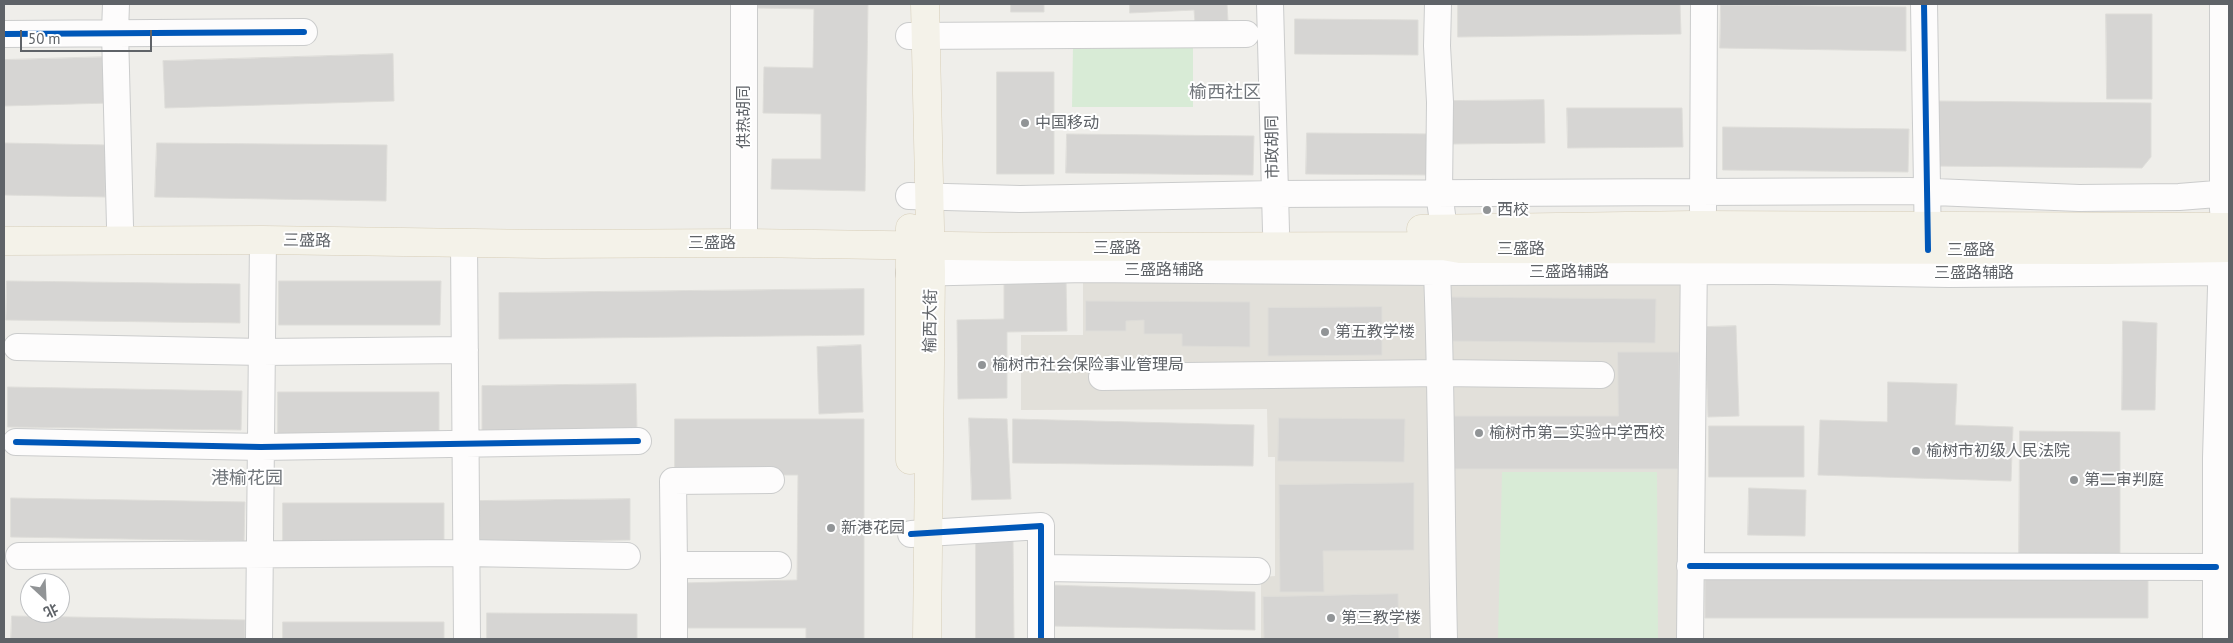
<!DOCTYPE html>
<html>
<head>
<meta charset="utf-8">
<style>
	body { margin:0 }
	#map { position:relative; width:2233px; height:643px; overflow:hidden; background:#efeeea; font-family:"PT Sans","Noto Sans SC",sans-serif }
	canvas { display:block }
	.frame { position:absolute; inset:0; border:5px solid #5f6368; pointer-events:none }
	.north { position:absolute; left:20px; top:573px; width:50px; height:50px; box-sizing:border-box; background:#fff; border:1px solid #bfc1c3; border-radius:50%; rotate:155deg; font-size:14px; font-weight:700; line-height:20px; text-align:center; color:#5f6368 }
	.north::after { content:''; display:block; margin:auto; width:18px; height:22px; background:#919496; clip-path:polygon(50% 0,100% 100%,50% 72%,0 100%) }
	.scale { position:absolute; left:20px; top:30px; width:132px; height:22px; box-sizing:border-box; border:2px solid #5f6368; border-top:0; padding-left:6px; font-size:15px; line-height:18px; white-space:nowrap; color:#5f6368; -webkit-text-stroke:4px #fff; paint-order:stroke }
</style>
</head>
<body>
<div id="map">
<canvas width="2233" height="643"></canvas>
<div class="frame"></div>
<div class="north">北</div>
<div class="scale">50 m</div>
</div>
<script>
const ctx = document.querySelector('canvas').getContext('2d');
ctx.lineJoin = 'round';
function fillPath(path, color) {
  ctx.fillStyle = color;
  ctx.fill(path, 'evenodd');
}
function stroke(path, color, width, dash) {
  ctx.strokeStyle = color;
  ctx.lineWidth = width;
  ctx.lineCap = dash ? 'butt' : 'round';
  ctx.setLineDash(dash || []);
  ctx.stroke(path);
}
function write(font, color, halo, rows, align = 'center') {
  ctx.font = font + ' "PT Sans","Noto Sans SC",sans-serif';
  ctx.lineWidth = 4;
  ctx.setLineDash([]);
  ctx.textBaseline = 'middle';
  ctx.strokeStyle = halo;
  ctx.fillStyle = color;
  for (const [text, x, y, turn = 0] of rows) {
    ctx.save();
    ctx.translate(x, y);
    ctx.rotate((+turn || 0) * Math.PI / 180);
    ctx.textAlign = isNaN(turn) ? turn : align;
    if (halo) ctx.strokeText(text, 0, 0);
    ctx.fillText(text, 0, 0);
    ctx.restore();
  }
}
fillPath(new Path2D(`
	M1689,273l1,366h-429v-62l14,-1v-119h-7l-1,-48 -246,1v-75h62v-58z`), '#e2e0da');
fillPath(new Path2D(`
	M1073,45h120v62h-121z
	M1502,472h155l1,167h-160z`), '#d8ebd6');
const building = new Path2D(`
	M756,4h112l-3,187 -94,-2 1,-30h49v-45l-58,-1 1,-46 49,1 1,-59 -58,-1z
	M1011,4h33v8h-33z
	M1130,4h97l1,17 -33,2 -1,-13 -64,3z
	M1458,4h222l1,30 -223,3z
	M1721,5l185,2v44l-186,-3z
	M2106,14h46v85h-45z
	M1295,19l123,1v35l-123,-1z
	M393,54l1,47 -229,7 -2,-47z
	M108,57l1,46 -105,3v-46z
	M997,72h57v102h-57z
	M1544,100l1,43 -92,1 -1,-43z
	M1934,101l217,2v54l-9,11 -209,-2z
	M1567,108h115l1,39 -115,1z
	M1723,127l186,2 -1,43 -185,-2z
	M1307,133l126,1 -1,41 -126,-1z
	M1067,134l187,2 -1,39 -187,-2z
	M4,143l102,2 -1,52 -101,-2z
	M157,143l230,2 -1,56 -231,-4z
	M1066,278l1,53 -60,1v66l-49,1 -1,-79 47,-1v-40z
	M7,281l233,3v39l-234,-3z
	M279,281h162l-1,44h-161z
	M864,289v46l-365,4v-46z
	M1446,297l210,2 -1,44 -210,-2z
	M1086,301l164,1v45l-68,-1v-12h-38v-14l-18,1v10h-40z
	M1382,307v48l-114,1v-48z
	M2123,321l34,2 -2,87h-33z
	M1736,326l3,90 -31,1 -3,-90z
	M861,345l2,67 -44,2 -2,-67z
	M1618,352h61l-1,117h-226v-53h166z
	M1888,382l69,2 -2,41 58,2 -2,54 -193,-6 2,-55 67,2z
	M636,384l1,46 -155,2v-46z
	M8,387l234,4 -1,39 -233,-3z
	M278,392h161v44h-161z
	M969,418l38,1 4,80 -39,1z
	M1279,418l126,1 -1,43 -126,-1z
	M675,419h189v220h-58v-11h-123v-45l114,-3 1,-105h-123z
	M1013,419l241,6 -1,41 -240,-3z
	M1709,426h95v51h-95z
	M2020,431l100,1v122l-101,1z
	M1414,483v67l-91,1 1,41h-44l-1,-107z
	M1749,488l57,2 -1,46 -57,-1z
	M11,498l234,4 -1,39 -233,-4z
	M630,499v41l-150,2 -1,-41z
	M283,503h161v45h-161z
	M976,536l37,4 1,99h-38z
	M2148,576v42h-443v-41z
	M1051,585l204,7v38l-203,-4z
	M1398,594l1,45h-135l-1,-42z
	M487,613l150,1v25h-150z
	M12,616l233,4v19h-234z
	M283,622h161v17h-161z`);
fillPath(building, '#d6d5d3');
stroke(building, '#deddd9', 1);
const minor = new Path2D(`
	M116,4l-1,28 5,194
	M744,4v226
	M1270,4l6,227
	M1438,4l-1,42 3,56 -1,91 5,36
	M1924,4l4,243
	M4,34l300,-2
	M909,36l337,-2
	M909,196l111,3 254,-5 636,-3 169,7 100,-1 50,-4
	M1703,210l1,-206
	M2223,210v-206
	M464,243l3,396
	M1437,272c5,123 4,245 7,367
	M909,273l176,-4 352,3 336,-1 176,3 280,-2
	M17,347l245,5 203,-2
	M1102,377l339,-4 160,2
	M16,442l245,5 377,-6
	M911,534l130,-8v113
	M19,556l448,-3 160,3
	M674,565l-1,-84 98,-1
	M1690,566l526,1
	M1042,568l215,3
	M259,639l4,-399
	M674,639v-74h104
	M1690,639l4,-386
	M2216,639v-181l6,-204`);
const major = new Path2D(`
	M925,4l6,268 -4,367
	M910,228v232
	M1421,229l273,-4 535,2
	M4,241l259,-1 280,4 204,-1 271,4 425,-1 17,3 648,1 121,-2`);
stroke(minor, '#cbcccc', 28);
stroke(major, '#d7ceb8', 29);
stroke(minor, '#fdfcfc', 26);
stroke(major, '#f4f2e9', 28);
stroke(new Path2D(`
	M1924,4l4,246
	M4,34l300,-2
	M16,442l245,5 377,-6
	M911,534l130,-8v113
	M1690,566l526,1`), '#0057b8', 6);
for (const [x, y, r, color] of [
	[1025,123,5,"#919496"],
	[1487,210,5,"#919496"],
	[1325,332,5,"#919496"],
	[982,365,5,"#919496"],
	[1479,433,5,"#919496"],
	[1916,451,5,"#919496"],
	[2074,480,5,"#919496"],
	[831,528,5,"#919496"],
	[1331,618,5,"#919496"]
]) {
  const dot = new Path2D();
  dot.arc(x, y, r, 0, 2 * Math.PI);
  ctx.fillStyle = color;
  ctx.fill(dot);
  stroke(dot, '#fff', 2);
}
write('16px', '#5f6368', '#fff', [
	["供热胡同",744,117,-90],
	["市政胡同",1273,147,-91],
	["三盛路",307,241,1],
	["三盛路",712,243],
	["三盛路",1117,248],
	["三盛路",1521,249],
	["三盛路",1971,250],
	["三盛路辅路",1164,270],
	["三盛路辅路",1569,272],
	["三盛路辅路",1974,273],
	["榆西大街",931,321,-89]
]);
write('16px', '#5f6368', '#fff', [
	["中国移动",1035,123],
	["西校",1497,210],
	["第五教学楼",1335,332],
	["榆树市社会保险事业管理局",992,365],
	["榆树市第二实验中学西校",1489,433],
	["榆树市初级人民法院",1926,451],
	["第二审判庭",2084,480],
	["新港花园",841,528],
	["第三教学楼",1341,618]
], 'left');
write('18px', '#70757a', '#fff', [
	["榆西社区",1225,93],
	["港榆花园",247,479]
]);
</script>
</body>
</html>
